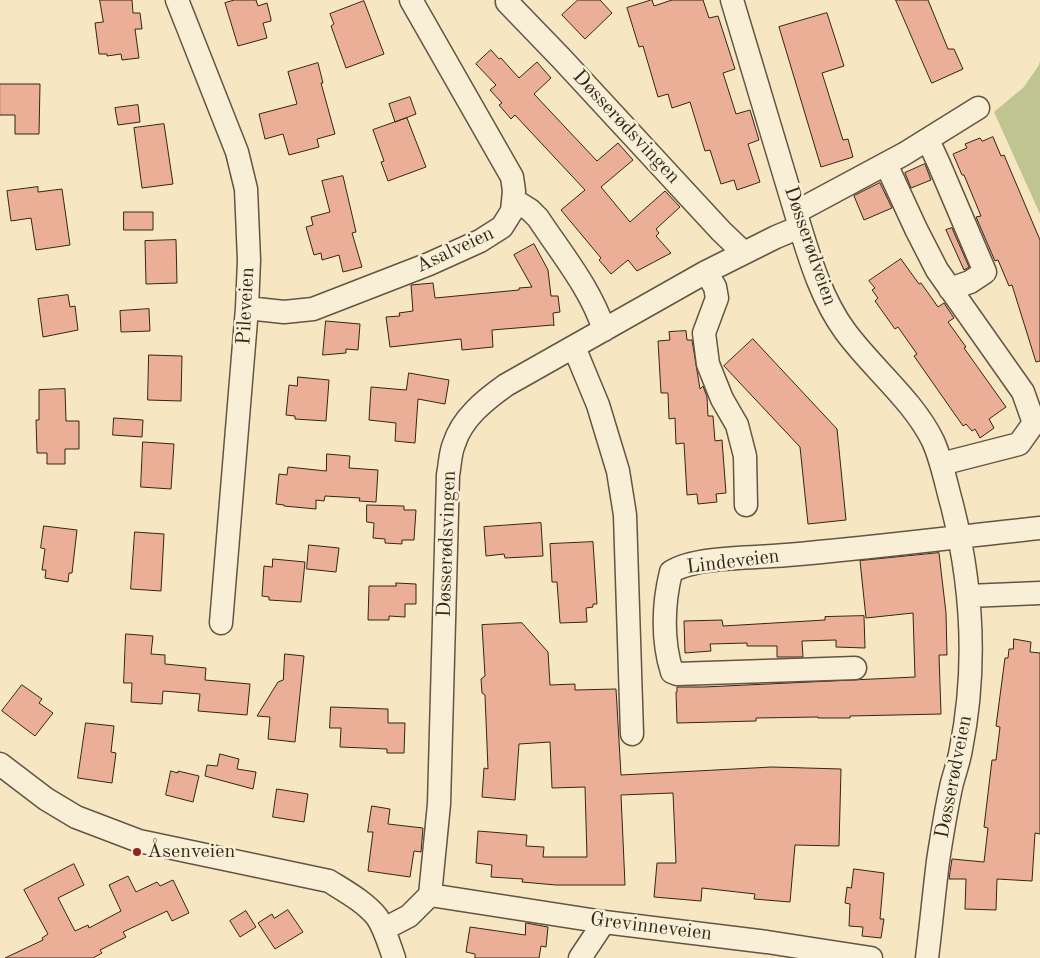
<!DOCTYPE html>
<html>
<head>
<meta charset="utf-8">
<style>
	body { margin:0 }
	canvas { display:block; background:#f6e6c1 }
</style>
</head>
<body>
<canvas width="1040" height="958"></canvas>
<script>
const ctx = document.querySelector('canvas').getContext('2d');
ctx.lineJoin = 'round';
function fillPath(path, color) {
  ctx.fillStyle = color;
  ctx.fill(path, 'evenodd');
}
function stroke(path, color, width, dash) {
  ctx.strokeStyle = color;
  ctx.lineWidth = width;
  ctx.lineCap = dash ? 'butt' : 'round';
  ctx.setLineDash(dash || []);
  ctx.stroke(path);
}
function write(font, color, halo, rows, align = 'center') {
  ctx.font = font + ' "Old Standard TT",serif';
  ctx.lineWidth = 5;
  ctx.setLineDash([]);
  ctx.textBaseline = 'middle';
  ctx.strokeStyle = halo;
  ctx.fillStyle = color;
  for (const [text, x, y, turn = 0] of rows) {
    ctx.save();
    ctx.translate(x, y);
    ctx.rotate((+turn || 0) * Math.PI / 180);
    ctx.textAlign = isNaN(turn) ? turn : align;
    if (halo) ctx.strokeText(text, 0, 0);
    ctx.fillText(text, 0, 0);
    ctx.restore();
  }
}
fillPath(new Path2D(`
	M1040,61v153l-46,-102 30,-25 15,-22z`), '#bfc491');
const building = new Path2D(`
	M100,0h32l1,13h7l2,16h-7l4,29 -17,2 -1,-6 -14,2v-2h-8l-4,-31 8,-1z
	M235,0h21l2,6 9,-3 4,16v2l-8,2 4,15 -29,8 -13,-43z
	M578,0h22l12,13 -27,26 -23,-24z
	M652,0l2,6 18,-6h31l6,18 9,-2 17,53 -12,4 13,41 14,-4 9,30 -11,4 12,38 -23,8 -3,-10 -13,4 -11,-34 -5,1 -15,-49 -18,6 -4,-14 -10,3 -15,-51 -4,1 -12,-39z
	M896,0h32l20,49h6l9,20 -31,14z
	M364,1l20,53 -38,14 -15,-42 3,-2 -4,-10z
	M827,13l17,53 -22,7 21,67 5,-1 5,18 -32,10 -42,-140z
	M491,50l8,9 2,-1 18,20 18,-16 14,16 -17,16 63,67 21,-18 15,17 -32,27 29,35 35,-31 15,16 -24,22 3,4 -3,3 15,17 -34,18 -9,-11 -17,14 -12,-14 2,-2 -40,-48 24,-20 -70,-75 -4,4 -12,-14 3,-2 -12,-13 6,-5 -20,-21z
	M318,63l5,20h-2l14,51 -18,5 2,8 -30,8 -6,-21 -18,5 -6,-25 38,-10 -9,-32z
	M0,84h40l-1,50h-24v-19h-15z
	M410,97l6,17 -21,8 -6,-18z
	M138,105l2,17 -22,3 -3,-17z
	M407,118l19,49 -38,14 -7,-19 3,-1 -11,-31z
	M164,124l9,60 -31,4 -8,-60z
	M993,137l8,19 3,-1 36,85v121l-4,1 -24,-77 -3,1 -11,-26 -3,1 -19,-44 5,-1 -17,-41h-2l-9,-21 14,-6 -2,-4 15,-6 2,3z
	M925,164l6,16 -20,8 -6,-15z
	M343,176l13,56 -4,1 10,34 -19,5 -4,-17 -17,5 -1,-7 -7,2 -8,-28 7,-2 -2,-8 19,-5 -8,-31z
	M880,183l12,25 -28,12 -10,-24z
	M38,187v5l24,-3 8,56 -34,5 -5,-32 -20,3 -4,-30z
	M124,212h29v18h-29z
	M952,228l17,39 -5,3 -18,-40z
	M176,240l1,43 -31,1 -1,-43z
	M534,244l14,26 3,26h7l2,16 -7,1 1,13 -1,-1 -61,5 1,17 -31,3 -1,-11 -71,8 -4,-30 14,-1 -1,-3 14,-2 -2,-26 22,-2 2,15 84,-8v-2l13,-1 -18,-32z
	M901,259l18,25 2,-1 17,24 6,-4 10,15 -6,4 18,25 -2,1 42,59 -17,12 5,9 -14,10 -5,-9 -3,2 -6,-7 -3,2 -49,-70 3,-2 -19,-27 -3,2 -20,-28 3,-3 -6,-8 3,-2 -6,-7z
	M68,295l2,12 5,-1 3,24 -35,7 -5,-38z
	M149,309l1,22 -29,1 -1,-21z
	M326,321l34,3 -2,26 -12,-1v4l-23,2z
	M686,331l1,9h5l8,49 3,-3 4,11 1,19h5l2,25 7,-1 4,53 -10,1 1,8 -19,2 -1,-10 -10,1 -3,-52 -8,1 -1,-26 -6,1 -1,-26h-7l-3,-52 12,-1 -1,-8z
	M753,339l84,90 9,91 -38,4 -8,-77 -76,-81z
	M149,355l33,1 -1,45 -33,-1z
	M409,373l40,7 -4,24 -27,-5 -3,44 -20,-2 1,-18 -27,-3 2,-33 35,3z
	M298,377l31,3 -3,41 -31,-2v-3l-9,-1 3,-30 8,1z
	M65,389l1,32h13v28h-14v15h-18v-11h-10l-1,-33h3v-30z
	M114,418l29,2 -1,17 -29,-2z
	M143,442l31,2 -3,45 -30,-2z
	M327,454l23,2 -1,12 29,2 -2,32 -17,-1 1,-3 -35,-2 -1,5 -8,-1v9l-32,-3v-1l-8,-1 3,-30 8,1 1,-8 38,4z
	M367,505l37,1v4h12l-2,30h-12v4l-17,-1v-4l-12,-1 1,-15 -7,-1z
	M541,523l2,33 -38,2 -1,-4 -18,2 -2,-29z
	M44,526l33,4 -5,43h-3l-1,9 -23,-4 1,-8h-4l3,-21 -4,-1z
	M135,532l29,2 -3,57 -30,-2z
	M593,542l4,62h-4v3l-7,1 1,14 -27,1 -3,-41h-5l-2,-38z
	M309,545l30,3 -3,24 -29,-3z
	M939,553l7,60 1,42h-8l2,59 -91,2v2h-32v-1l-62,1v3l-79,2 -1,-31h1v-5h27l211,-10 -2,-64 -47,5 -6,-57z
	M273,559l32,3 -4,40 -32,-2v-3l-7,-1 2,-30 8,1z
	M396,583l20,1v20h-11v13l-16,-1v4h-21l1,-34h27z
	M864,616l1,32 -29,-1v-7l-34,1 1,16h-26v-11h-30v-3l-37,1 1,7 -26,2 -1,-32 38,-1 1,6 102,-6v-3z
	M522,623l26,29 2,33 25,-1v6l41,-1 5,86 151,-8 69,2 -2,77 -44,-1 -5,57 -36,-3 1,-5 -53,-6 -1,13 -47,-4 3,-34h19l-3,-70 -52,2 4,90h-69l-34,-3 1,-3 -32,-2 1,-12 -16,-2 2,-32 49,4 -1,11 18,1 -1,10h44l-2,-70 -33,1 -2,-46 -31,2 -4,56 -33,-3 2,-29 4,1 -3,-74 -3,-2 -1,-14 4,-3 -3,-51z
	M126,634l27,2 -2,18 14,1v9l41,4 -1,12 45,4 -3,31 -49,-4 2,-17 -37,-3 -1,13 -31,-2 1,-19h-8z
	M1014,639l17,3 -1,10 10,1v181l-5,-1 -3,48 -35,-2 -1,31 -31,-1 1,-30h-17l3,-20 32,3 4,-34 -4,-1 8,-67h4l4,-33 -4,-1 9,-68h3l1,-9h4z
	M285,654l19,2 -9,86 -27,-3 2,-22 -13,-1 21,-34 5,-2z
	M22,685l20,14 -3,4 14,10 -18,23 -33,-25z
	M331,707l57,2v14h17l-1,30h-17v-4l-47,-2 1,-19h-11z
	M86,723l28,3 -3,26 5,1 -4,30 -34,-5z
	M220,754l19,5 -2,10 19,3 -3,17 -48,-13 2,-11 10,1z
	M171,771l7,2v-2l21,5 -6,26 -27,-7z
	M277,789l31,5 -4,28 -31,-5z
	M372,806l18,3 -2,15 35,4 -2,24 -7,-1 -4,26 -42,-6 5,-39h-5z
	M74,864l10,21 -26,13 17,33 13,-6 1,3 32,-17 -12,-26 19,-9 8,16 21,-10 3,4 13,-6 16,33 -17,8 -5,-10 -44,21 3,5 -26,13 2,3 -9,5h-88l38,-18 -1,-2 6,-4 -24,-44z
	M854,869l30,4 -4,46h4l-3,19 -19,-2 1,-9 -14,-1 1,-22 -5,-1 2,-16 4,1z
	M288,910l15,22 -28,17 -17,-26 14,-9 2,4z
	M246,911l10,16 -16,10 -10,-16z
	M526,923l22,4 -2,20 -5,-1 -2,12h-64v-4l-9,-2 4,-25 55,8z`);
fillPath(building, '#ebaf97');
stroke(building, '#342519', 1);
const minor = new Path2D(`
	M177,0l60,152 9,37 3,71 -2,48 -26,315
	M732,0l68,227c11,36 23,74 45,104 27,37 68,69 88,110 9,20 13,43 19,64 20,79 25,163 9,244 -2,12 -6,23 -9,34 -6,26 -10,52 -14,78 -4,32 -7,65 -11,97
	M507,2l54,56 160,173 23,22
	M928,140l11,24 46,108 -15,10 -20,7
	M886,164l30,65 21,41 86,122 11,31 -15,21 -78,20
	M514,200l16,10 8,8c23,35 53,71 66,112
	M796,212l108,-58 74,-46
	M706,272l9,15 2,11 -13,35 4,31 14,35 15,26 8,31 1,49
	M247,308l37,4 29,-3 116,-45 51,-23 22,-14 10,-16 2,-20 -2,-14 -101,-177
	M574,347l24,58 20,66 7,44 7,219
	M968,596l72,-3
	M855,668l-178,6 -5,-2c-10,-31 -9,-68 -1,-100 24,-16 86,-14 116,-17 84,-7 169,-18 253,-27
	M0,764l46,35 30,18 63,24 190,40c16,10 36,21 48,36 8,12 12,27 17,41
	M430,895l174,27 163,20 104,16
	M384,929l25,-13 21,-21 9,-91 9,-329c2,-10 2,-22 6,-31 8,-26 31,-44 52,-59l200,-113 70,-35 24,-10
	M580,958l24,-36`);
stroke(minor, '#645543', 25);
stroke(minor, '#f9efd7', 22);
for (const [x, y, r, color] of [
	[137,852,5,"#8f2418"]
]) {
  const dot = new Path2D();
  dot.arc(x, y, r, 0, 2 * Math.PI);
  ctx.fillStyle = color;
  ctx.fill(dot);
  stroke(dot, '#f9efd7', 2);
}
write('20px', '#342519', '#f9efd7', [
	["Døsserødsvingen",626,127,47],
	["Døsserødveien",810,246,71],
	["Asalveien",455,250,-25],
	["Pileveien",246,306,-87],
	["Døsserødsvingen",447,544,-88],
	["Lindeveien",733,562,-7],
	["Døsserødveien",954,777,-79],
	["Grevinneveien",651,927,7]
]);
write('20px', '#342519', '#f9efd7', [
	["Åsenveien",147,852]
], 'left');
</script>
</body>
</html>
